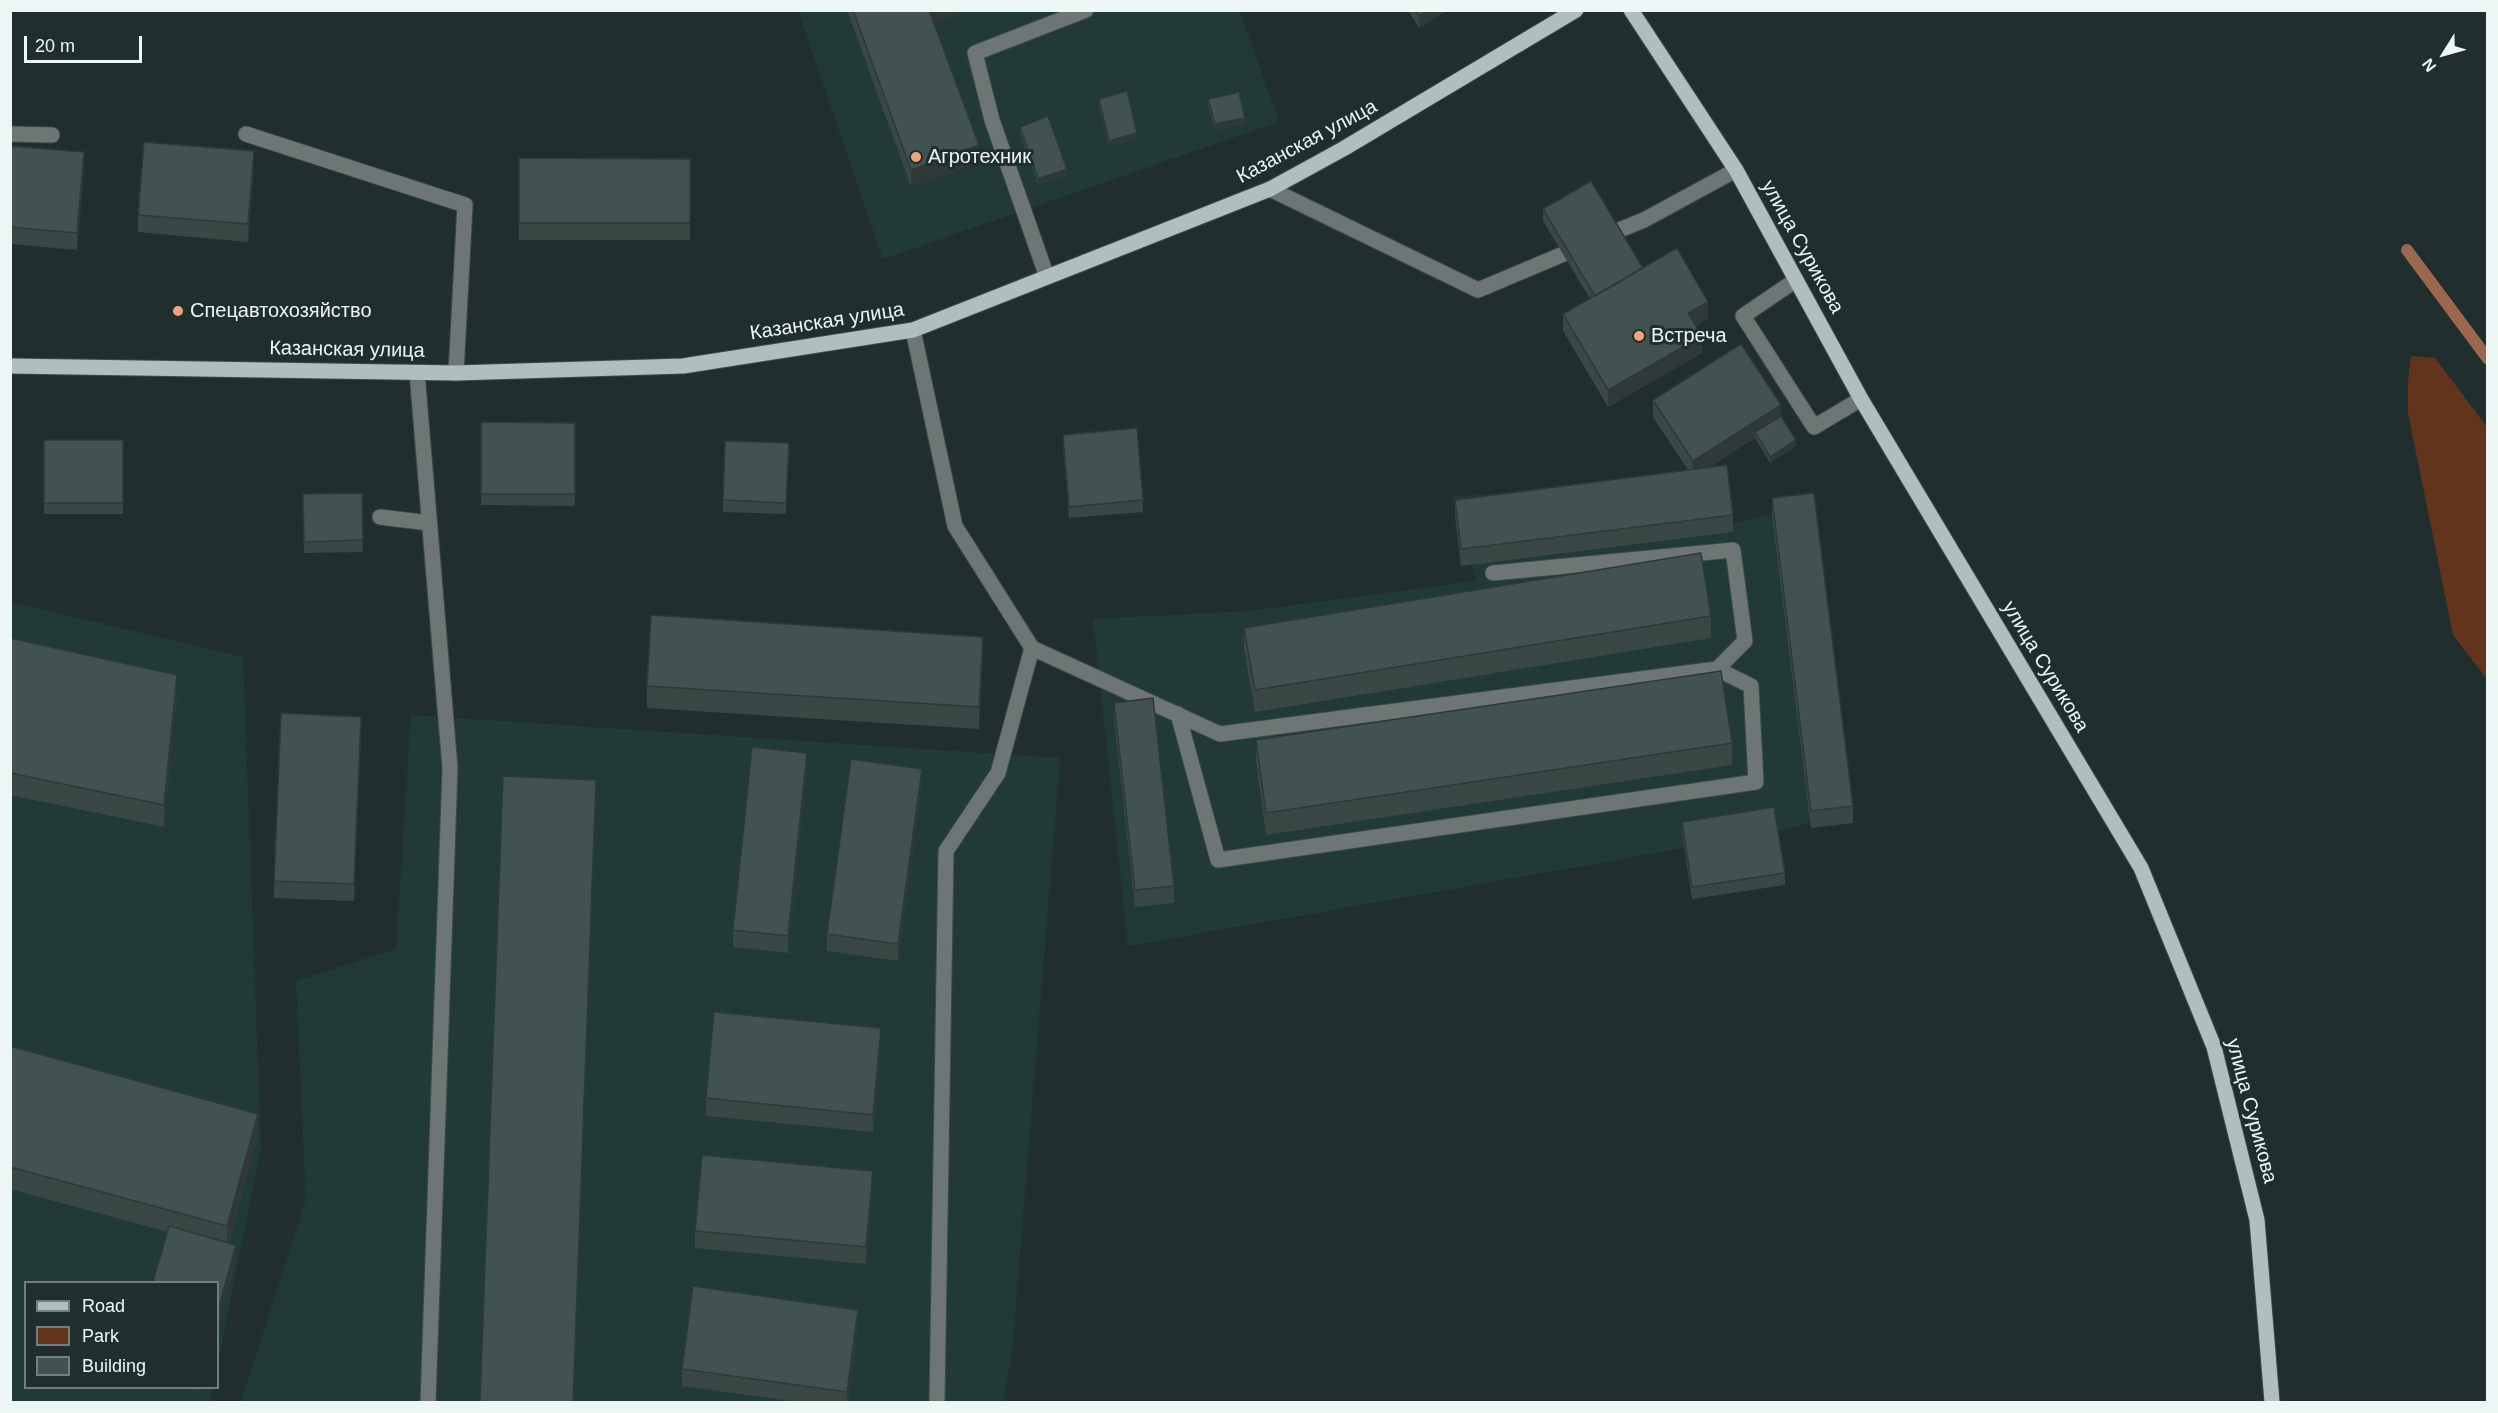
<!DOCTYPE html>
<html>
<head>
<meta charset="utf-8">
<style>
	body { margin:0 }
	#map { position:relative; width:2498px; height:1413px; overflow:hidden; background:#202f2e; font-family:Helvetica,sans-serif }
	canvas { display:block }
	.frame { position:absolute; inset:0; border:12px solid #ecf6f5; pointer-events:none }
	.legend { position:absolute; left:24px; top:1281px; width:195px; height:108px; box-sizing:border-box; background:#202f2e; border:2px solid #727f7e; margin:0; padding:8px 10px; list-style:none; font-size:18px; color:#ecf6f5 }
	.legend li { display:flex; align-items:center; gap:12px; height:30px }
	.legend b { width:30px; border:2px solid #727f7e }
	.north { position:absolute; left:2414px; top:24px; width:60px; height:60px; -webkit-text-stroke:4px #202f2e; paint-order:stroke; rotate:233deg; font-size:16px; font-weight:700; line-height:24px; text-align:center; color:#ecf6f5 }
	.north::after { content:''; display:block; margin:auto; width:21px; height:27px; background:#ecf6f5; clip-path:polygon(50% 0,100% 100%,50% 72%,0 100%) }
	.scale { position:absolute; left:24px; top:36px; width:118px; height:27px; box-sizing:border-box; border:3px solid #ecf6f5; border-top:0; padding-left:8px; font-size:18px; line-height:21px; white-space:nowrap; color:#ecf6f5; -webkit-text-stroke:4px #202f2e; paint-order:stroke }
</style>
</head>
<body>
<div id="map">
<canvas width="2498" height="1413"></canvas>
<div class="frame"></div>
<ul class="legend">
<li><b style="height:8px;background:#b0bfbd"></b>Road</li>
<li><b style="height:16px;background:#62341b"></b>Park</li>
<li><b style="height:16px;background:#425250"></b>Building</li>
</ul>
<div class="north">N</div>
<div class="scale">20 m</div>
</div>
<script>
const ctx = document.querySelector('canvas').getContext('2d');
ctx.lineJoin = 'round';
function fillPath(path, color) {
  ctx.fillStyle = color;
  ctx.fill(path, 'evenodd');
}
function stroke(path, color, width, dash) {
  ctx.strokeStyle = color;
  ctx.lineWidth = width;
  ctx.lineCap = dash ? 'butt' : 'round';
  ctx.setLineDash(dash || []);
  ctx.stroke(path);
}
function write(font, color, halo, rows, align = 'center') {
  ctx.font = font + ' Helvetica,sans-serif';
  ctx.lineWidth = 6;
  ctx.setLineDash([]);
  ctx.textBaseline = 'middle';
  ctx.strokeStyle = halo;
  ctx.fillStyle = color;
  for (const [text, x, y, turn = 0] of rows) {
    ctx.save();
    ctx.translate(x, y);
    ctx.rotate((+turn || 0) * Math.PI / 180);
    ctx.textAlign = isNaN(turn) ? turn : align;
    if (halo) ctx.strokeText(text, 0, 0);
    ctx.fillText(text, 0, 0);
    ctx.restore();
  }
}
fillPath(new Path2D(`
	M798,11h442l39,111 -396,137z
	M1718,486l5,40 73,-18 40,308 -60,16 -648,114 -35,-327 156,-8 227,-30 -23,-85z
	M11,602l232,55 18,491 -43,215v-81h-192v106h187l-3,14h-199z
	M411,715l649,43 -48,595 -9,49h-762l65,-203 -10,-218 100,-32z`), '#213a37');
fillPath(new Path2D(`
	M2411,356l24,2 52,69v252l-34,-44 -45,-222v-32z`), '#62341b');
stroke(new Path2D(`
	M2407,250l81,109`), '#9b674e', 12);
const minor = new Path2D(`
	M10,134l42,1
	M246,134l219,71 -9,168
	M1270,189l208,101 102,-43
	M1602,237l42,-17 92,-50
	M1047,277l-55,-157 -17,-67 111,-43
	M1796,280l-53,36 71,111 47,-28
	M913,330l42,196 77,122 188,86 497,-65
	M417,373l33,395 -22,634
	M380,517l49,6
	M1178,714l40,146 538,-78 -5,-96 -34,-17 28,-28 -12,-91 -240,23
	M937,1400l9,-549 52,-78 34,-125`);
const major = new Path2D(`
	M1631,10l105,160 125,229 280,469 73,179 43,173 15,182
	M10,366l446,7 227,-7 230,-36 357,-141 73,-40 233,-139`);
stroke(minor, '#3d4b4a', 17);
stroke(major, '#3d4b4a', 17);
stroke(minor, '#6e7675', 15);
stroke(major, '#b0bfbd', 15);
fillPath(new Path2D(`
	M847,10h120l-34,13 46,139 -68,25z
	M1408,10h39l-28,18z
	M1099,99l38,40 -28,7 -10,-41z
	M1208,99l37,25 -30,6 -7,-25z
	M1020,127l47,48 -29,10 -18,-52z
	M10,146l74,23 -7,81 -67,-6z
	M519,158l171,1v81h-171z
	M254,168l-6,74 -110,-10v-17z
	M1543,209l100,59 65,51 -12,7 6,27 -94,54 -45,-76v-17l27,-15 -47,-78z
	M1653,400l128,16 15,30 -26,17 -15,-25 -45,29 23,48v17l-272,34 -6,-49v-17l233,-30 -35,-53z
	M481,422l94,1v83l-94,-1z
	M1063,435l80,65v12l-74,6 -6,-71z
	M44,440h79v74h-79z
	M789,455l-3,59 -63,-2v-12z
	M362,493l1,59 -59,1 -1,-59z
	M1772,498l81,308v17l-42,5 -39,-313z
	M1711,616v22l-456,74 -11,-62v-22z
	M10,638l167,59 -13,130 -154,-32z
	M983,659l-4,70 -332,-21v-22z
	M1114,703l60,183v17l-39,4 -21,-187z
	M361,734l-7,167 -80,-3v-17z
	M1256,740l476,3v22l-466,70 -10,-73z
	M807,770l-19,183 -55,-6v-17z
	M922,786l-24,175 -71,-10v-17z
	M1682,822l103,51v12l-93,14 -10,-66z
	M881,1045l-8,87 -167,-16v-18z
	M10,1046l248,90 -29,107 7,19 -68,-30 -158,-43z
	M873,1188l-7,76 -171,-16v-17z
	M858,1327l-10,75h-50l-116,-16v-17z
	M187,1388h13l-1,3z`), '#394745');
fillPath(new Path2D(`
	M928,10h39l-39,15z
	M1428,10h19l-28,18v-12z
	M1245,118v6l-30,6v-6z
	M1137,133v6l-28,7v-5z
	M979,145v17l-68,25v-17z
	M254,151v17l-6,74v-18z
	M84,152v17l-7,81v-17z
	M1067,169v6l-29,10v-6z
	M1708,302v17l-20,11v-17z
	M1702,336v17l-94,54v-17z
	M1781,405v17l-26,10v6l-62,40v-17z
	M1796,440v6l-26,17v-6z
	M983,637v22l-4,70v-22z
	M177,675v22l-13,130v-22z
	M361,717v17l-7,167v-17z
	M807,753v17l-19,183v-17z
	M922,769v17l-24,175v-17z
	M596,780v22l-22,600h-1z
	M881,1028v17l-8,87v-17z
	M258,1114v22l-31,112v-22z
	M873,1171v17l-7,76v-17z
	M236,1245v17l-18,65v-17z
	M858,1310v17l-10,75h-1v-10z`), '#2e3938');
const building = new Path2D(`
	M853,10h76l50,135 -68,25z
	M1415,10h13l-9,6z
	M1127,91l10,42 -28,8 -10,-42z
	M1239,92l6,26 -30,6 -7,-25z
	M1048,116l19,53 -29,10 -18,-52z
	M144,142l110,9 -6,73 -110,-9z
	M10,146l74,6 -7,81 -67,-6z
	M519,158l171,1v64h-171z
	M1591,181l52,87 -48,28 -52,-87z
	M1677,248l31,54 -20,11 14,23 -94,54 -45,-76z
	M1741,344l40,61 -88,56 -40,-61z
	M1781,416l15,24 -26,17 -15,-25z
	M481,422l94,1v71h-94z
	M1137,428l6,72 -74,7 -6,-72z
	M44,440h79v63h-79z
	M725,441l64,2 -3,60 -63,-3z
	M1727,465l6,50 -272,34 -6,-49z
	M362,493l1,47 -59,2 -1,-48z
	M1814,493l39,313 -42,5 -39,-313z
	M1701,553l10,63 -456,74 -11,-62z
	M651,615l332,22 -4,70 -332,-21z
	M10,638l167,37 -13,130 -154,-32z
	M1721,671l11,72 -466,70 -10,-73z
	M1153,698l21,188 -39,4 -21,-187z
	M281,713l80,4 -7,167 -80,-3z
	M752,747l55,6 -19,183 -55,-6z
	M851,759l71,10 -24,175 -71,-10z
	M503,776l93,4 -23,622h-93z
	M1774,807l11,66 -93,14 -10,-65z
	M714,1012l167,16 -8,87 -167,-17z
	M10,1046l248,68 -31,112 -217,-59z
	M702,1155l171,16 -7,76 -171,-16z
	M169,1226l67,19 -18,65v-28h-65z
	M693,1286l165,24 -11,82 -165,-23z`);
fillPath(building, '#425250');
stroke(building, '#2e3938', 1.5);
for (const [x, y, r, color] of [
	[916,157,6,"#f0a27a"],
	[178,311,6,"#f0a27a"],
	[1639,336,6,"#f0a27a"]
]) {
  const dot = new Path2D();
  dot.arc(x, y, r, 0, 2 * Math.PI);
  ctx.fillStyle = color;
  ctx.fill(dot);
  stroke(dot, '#202f2e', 2);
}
write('20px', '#ecf6f5', '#202f2e', [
	["Казанская улица",1307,142,-28],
	["улица Сурикова",1802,247,61],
	["Казанская улица",827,322,-9],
	["Казанская улица",347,350,1],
	["улица Сурикова",2045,667,59],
	["улица Сурикова",2251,1111,75]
]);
write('20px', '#ecf6f5', '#202f2e', [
	["Агротехник",928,157],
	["Спецавтохозяйство",190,311],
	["Встреча",1651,336]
], 'left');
</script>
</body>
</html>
